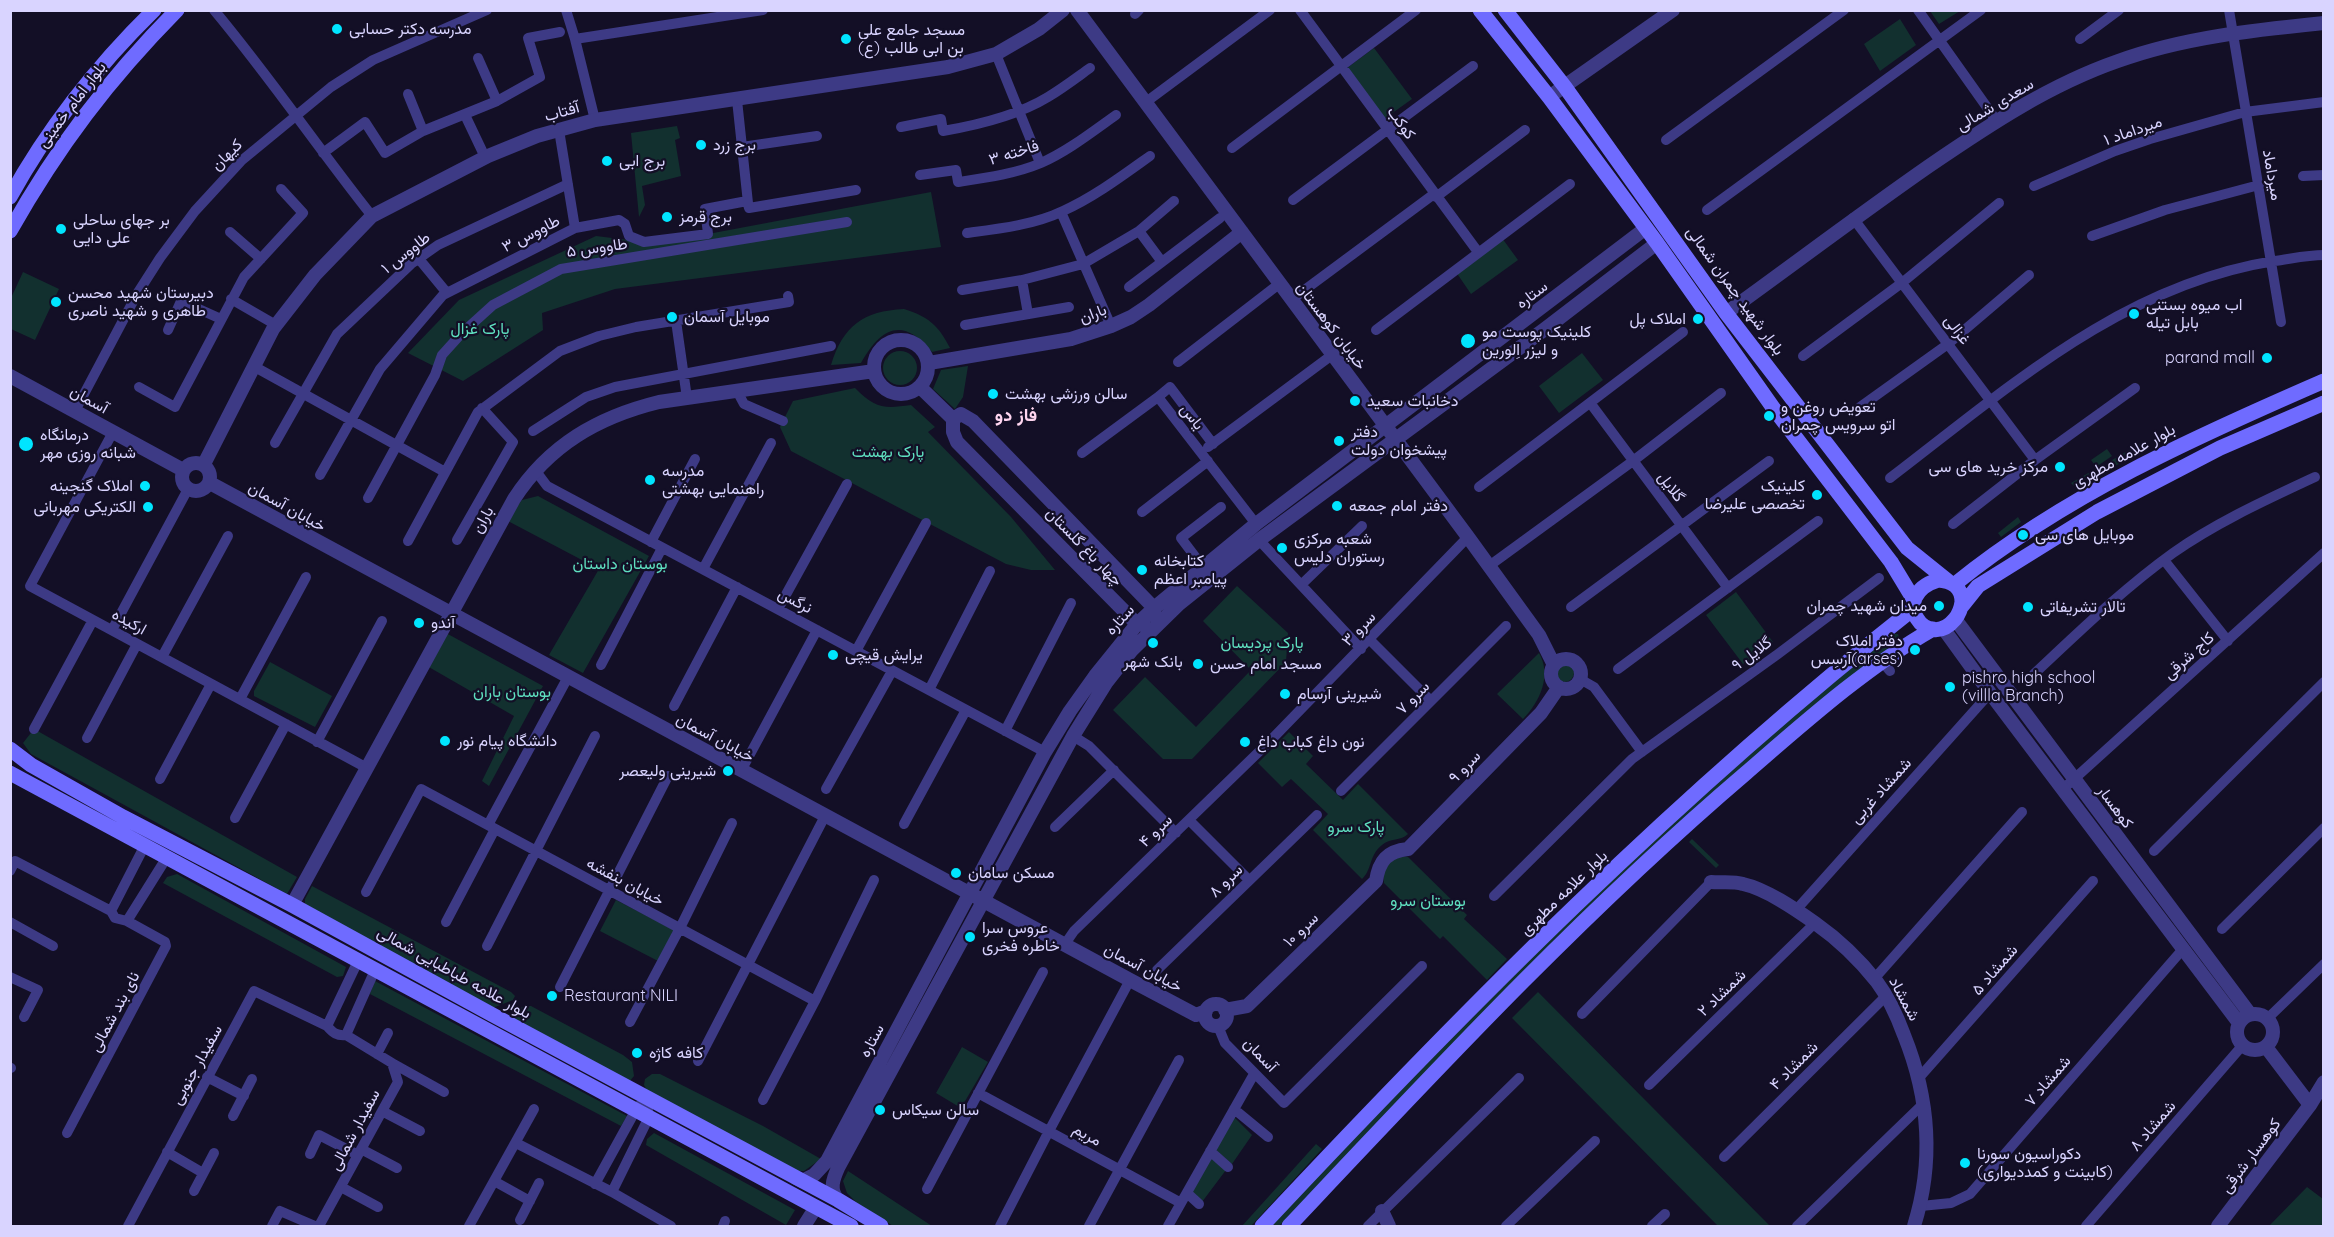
<!DOCTYPE html>
<html>
<head>
<meta charset="utf-8">
<style>
	body { margin:0 }
	#map { position:relative; width:2334px; height:1237px; overflow:hidden; background:#130f26; font-family:Quicksand,sans-serif }
	canvas { display:block }
	.frame { position:absolute; inset:0; border:12px solid #d9d4ff; pointer-events:none }
</style>
</head>
<body>
<div id="map">
<canvas width="2334" height="1237"></canvas>
<div class="frame"></div>
</div>
<script>
const ctx = document.querySelector('canvas').getContext('2d');
ctx.lineJoin = 'round';
function fillPath(path, color) {
  ctx.fillStyle = color;
  ctx.fill(path, 'evenodd');
}
function stroke(path, color, width, dash) {
  ctx.strokeStyle = color;
  ctx.lineWidth = width;
  ctx.lineCap = dash ? 'butt' : 'round';
  ctx.setLineDash(dash || []);
  ctx.stroke(path);
}
function write(font, color, halo, rows, align = 'center') {
  ctx.font = font + ' Quicksand,Vazirmatn,sans-serif';
  ctx.lineWidth = 4.5;
  ctx.setLineDash([]);
  ctx.textBaseline = 'middle';
  ctx.strokeStyle = halo;
  ctx.fillStyle = color;
  for (const [text, x, y, turn = 0] of rows) {
    ctx.save();
    ctx.translate(x, y);
    ctx.rotate((+turn || 0) * Math.PI / 180);
    ctx.textAlign = isNaN(turn) ? turn : align;
    if (halo) ctx.strokeText(text, 0, 0);
    ctx.fillText(text, 0, 0);
    ctx.restore();
  }
}
fillPath(new Path2D(`
	M1930,11h30l-21,13z
	M1900,19l16,26 -36,26 -16,-27z
	M1374,48l38,51 -28,20 -37,-51z
	M677,126l3,12 -5,2 6,36 -39,10 3,19 -6,12 -8,-84z
	M931,192l10,55 -326,42 -73,24 1,17 -80,51 -55,-28 51,-53 137,-64 48,6 64,-8z
	M1502,238l16,22 -47,34 -15,-22z
	M23,272l36,17 -24,51 -24,-11v-31z
	M904,309c25,8 34,16 46,39l-18,4c-29,-36 -51,-25 -71,11l-30,2c12,-39 32,-54 73,-56z
	M883 368a17 17 0 1 1 34 0a17 17 0 1 1-34 0Z
	M1582,353l21,27 -44,33 -20,-27z
	M968,366l-5,31 -8,12 -22,-20 8,-19z
	M855,388c20,20 28,21 56,17l24,22 -7,5 83,85 44,53h-24l-25,-6 -215,-113 -11,-24 13,-26z
	M2141,443l4,6 -35,20 -3,-6z
	M2107,449l5,7 -16,11 -5,-7z
	M2104,464l3,5 -33,17 -3,-3z
	M538,496l111,60 -66,117 -34,-18 50,-86 -93,-49 16,-20z
	M2018,517l3,5 -20,15 -3,-4z
	M1237,586l51,47 -2,29 -94,97h-29l-50,-49 32,-33 51,50 55,-57 -48,-49z
	M1736,592l37,50 -30,22 -37,-49z
	M446,633l97,53 -54,100 -7,-5 32,-65 -87,-50z
	M1893,634h5l2,6 -5,7 -336,288 -280,291h-12l327,-332 193,-173z
	M1539,653c13,22 1,49 -16,66l-26,-25z
	M270,662l62,34 -17,31 -61,-31v-5z
	M1556 673a9 9 0 1 1 18 0a9 9 0 1 1-18 0Z
	M34,729l263,148 -10,17 -256,-140 -8,-11z
	M1289,732l24,24 -7,8 37,36 15,-16 50,50c-7,7 -18,4 -26,11 -13,10 -10,25 -20,34l-49,-49 15,-16 -37,-35 -9,8 -24,-24z
	M1692,839l27,26 -3,3 -27,-26z
	M1397,856l11,1 59,58 -3,4 43,40 -20,21 -44,-44 -3,3 -56,-56c-2,-14 4,-19 13,-27z
	M177,874l169,93 -3,9 -6,1 -174,-94 4,-6z
	M312,886l199,106 4,4 -2,4 -23,9 -185,-103v-7z
	M616,900l58,30 -16,31 -58,-30z
	M375,981l252,135 -6,10 -251,-132z
	M1538,992l232,234h-52l-206,-208z
	M524,1006h7l92,49 9,7 2,14 -5,6 -122,-66z
	M962,1047l26,15 -27,46 -25,-15z
	M652,1074h8l103,52 58,33 -17,12h-9l-146,-77 -5,-9 1,-6z
	M1234,1117l18,18 -20,29 -17,-15z
	M654,1133l141,77 -9,15 -140,-80 1,-6z
	M1316,1144l6,5 -71,77h-9z
	M1211,1157l15,13 -24,32 -11,-11z
	M848,1171l84,55h-39l-37,-24 -9,-9 -4,-12z
	M2307,1187l16,12v27h-54z`), '#12302f');
stroke(new Path2D(`
	M214,10c56,67 104,138 158,206
	M566,10l9,29 20,81
	M1300,10l178,242
	M1918,10l78,110
	M2229,10l52,312
	M1135,14l4,-4
	M575,39l188,-29
	M2080,39l39,-29
	M996,54l44,109
	M478,58l19,43
	M408,94l15,37
	M737,100l11,103
	M1146,102l124,-92
	M465,115l20,42
	M901,127l40,-8 2,12c35,-6 74,-15 105,-34 15,-9 28,-19 42,-29
	M559,130l16,98
	M1666,140l178,-130
	M742,147l75,-11
	M1232,148l184,-138
	M323,153l42,-31 20,31 38,-22 74,-30 43,-24 -12,-39 32,-6
	M920,175l36,-5 2,12c27,-4 57,-8 83,-19 27,-12 51,-31 75,-48
	M2303,176l21,-1
	M2034,186l81,-35 35,-12 95,-27 79,-10
	M1436,197l89,-67
	M1293,200l180,-134
	M1707,210l274,-200
	M1061,212l50,114
	M1853,218l182,242
	M1139,231l23,31
	M230,232l31,27
	M967,233c31,-4 67,-8 96,-22 31,-14 59,-35 87,-55
	M2092,236l73,-26 94,-25
	M419,259l28,34
	M1022,280l6,34
	M1129,287l91,-69
	M962,290l60,-10 61,-16 56,-33 35,-30
	M231,299l45,26
	M1291,300l143,-106
	M676,321l11,77
	M965,325l104,-18
	M168,330l13,-29 40,18
	M1376,330l194,-146
	M1803,356l100,-74 96,-79
	M1178,362l101,-78
	M255,367l190,105
	M139,387l36,20 69,-130 59,-64 -22,-24
	M737,391l7,13 39,17
	M1591,404l137,184
	M1860,407l88,-63 81,-69
	M75,411l62,-117 23,-36 35,-47 46,-50 90,-74 42,-27 114,-50
	M533,431l53,-34 29,-10 216,-41
	M113,432l-83,154 337,182
	M275,443l62,-109 74,-70 27,-19 130,-61
	M1213,444l-43,-57 -12,10 98,127
	M1208,447l124,-92
	M1082,453l76,-56
	M535,470l12,16 498,266
	M320,475l60,-106 63,-74 132,-67 44,-8 6,4 4,12 15,6 64,-8 -3,-25 42,-8 2,7 107,-18
	M1890,478c118,-90 232,-193 384,-217 16,-2 33,-6 50,-6
	M1479,487l204,-155
	M368,498l67,-123 7,-20 19,-21 32,-29 68,-36 286,-47
	M1142,512l66,-51
	M1953,524l82,-64 100,-72
	M457,540l56,-98 -31,-34
	M1259,540l102,109
	M408,541l70,-129 82,-61 39,-15 37,-9 153,-25 -1,-6
	M651,542l44,-83
	M2164,560l64,81
	M1489,566l144,-105 88,-68
	M1203,567l-22,-29 40,-31
	M703,569l68,-126
	M1301,585l61,-59
	M1571,607l198,-146
	M778,609l69,-125
	M112,630l76,-141
	M1370,640l61,61
	M856,651l70,-128
	M162,657l66,-121
	M601,665l61,-117
	M1880,665h5l5,6
	M1618,669l200,-148
	M2034,674c45,-42 89,-85 139,-121 44,-31 93,-53 142,-76
	M1580,679l14,8 48,65
	M929,690l61,-119
	M240,699l66,-122
	M674,706l63,-119
	M34,729l59,-109
	M1005,731l66,-128
	M1073,736l16,10 87,87
	M87,738l50,-94
	M317,742l65,-121
	M741,771l76,-141
	M160,779l51,-95
	M826,789l66,-118
	M2063,789l261,-236
	M1341,791l165,-165
	M235,818l51,-94
	M1189,820l60,60
	M904,824l62,-114
	M488,825l80,-148
	M1055,827l59,-57
	M145,845l-34,66 4,7 12,3 40,-64
	M2154,851l170,-169
	M10,871l5,-10 96,50
	M366,892l55,-103 394,212
	M1494,896l138,-137 146,-105 101,-76
	M1796,910l194,-217
	M10,922l43,24
	M446,922l49,-93
	M2222,929l102,-101
	M1065,944l9,-13 196,-190 198,-204
	M487,946l108,-210
	M358,961l-31,65c6,7 10,10 19,9l29,-65
	M1157,970l160,-155
	M10,977l28,13 -14,27
	M1874,979l148,-167
	M560,987l108,-211
	M1582,1014l129,-132
	M2267,1019l57,-55
	M630,1022l50,-94 52,-105
	M1218,1026l7,17 59,60 138,-137
	M377,1054l11,-21
	M698,1061l127,-245
	M392,1063l52,29
	M10,1068h1
	M207,1077l37,19
	M1918,1079l175,-198
	M1649,1085l166,-162
	M978,1093l203,110
	M763,1100l52,-99 59,-121
	M1234,1109l34,28
	M382,1111l38,20
	M233,1116l19,-37
	M67,1133l99,-187 -1,-4 -38,-21
	M516,1143l96,49 59,34
	M361,1149l36,19
	M1210,1151l18,16
	M167,1152l36,21
	M310,1154l9,-19 39,20
	M1724,1157l162,-161
	M494,1181l36,20
	M595,1184l43,-78
	M341,1187l37,20
	M927,1189l116,-217
	M194,1191l20,-38
	M612,1192l37,-75 -3,-19
	M1187,1193l12,11
	M1921,1206l30,-3 19,-9 213,-245
	M520,1220l19,-37
	M128,1226l126,-235 73,35
	M272,1226l8,-15 35,15
	M319,1226l79,-144 -6,-19 -46,-28
	M469,1226l65,-117
	M723,1226l2,-5
	M1000,1226l49,-95 81,-151
	M1089,1226l90,-166
	M1168,1226l86,-152
	M1368,1226l151,-148
	M1506,1226l89,-85
	M1652,1226l13,-12
	M1797,1226l127,-123
	M2086,1226l156,-180`), '#3d3a85', 10);
stroke(new Path2D(`
	M1077,10l391,527 71,98 15,30
	M1549,97l124,-87
	M1726,313c68,-49 134,-99 203,-147 60,-41 120,-81 189,-105 66,-24 137,-31 206,-38
	M874 367a27 27 0 1 1 54 0a27 27 0 1 1-54 0Z
	M929,363l142,-24 40,-13 20,-9 18,-12 93,-73
	M10,376l173,94
	M920,387l33,32 8,-5 12,7 181,187v8
	M953,419v13l4,10 180,182 7,1
	M182 477a14 14 0 1 1 28 0a14 14 0 1 1-28 0Z
	M204,464l69,-135 42,-54 57,-59 116,-60 49,-20 58,-16 353,-53 48,-13 43,-25 24,-19
	M210,483l920,497 66,35 10,-4
	M1955,619l295,395
	M1943,628l47,65 249,330
	M1551 674a15 15 0 1 1 30 0a15 15 0 1 1-30 0Z
	M1711,882c10,1 22,-1 32,2 23,5 52,25 72,39 24,17 44,36 62,59 12,16 20,34 27,53 25,62 30,127 10,191
	M292,905l222,-406c35,-54 84,-82 145,-97l215,-31
	M1205 1015a11 11 0 1 1 22 0a11 11 0 1 1-22 0Z
	M1225,1010l22,-4 129,-125c3,-20 11,-30 32,-32l133,-136 18,-26
	M2237 1032a18 18 0 1 1 36 0a18 18 0 1 1-36 0Z
	M2266,1047l44,58
	M796,1178l6,3 12,-6 13,-14 218,-409 25,-41 25,-35 42,-52 17,-16 102,-84 390,-296
	M838,1200c-9,-10 -5,-21 0,-32l235,-432 33,-53 26,-33 47,-46 80,-64 286,-211 112,-86
	M1382,1211l7,15
	M804,1226l12,-19
	M2218,1226l92,-121 14,-23`), '#3d3a85', 14);
stroke(new Path2D(`
	M1480,10l69,87 108,146 117,166 117,153 23,38
	M1505,10l60,77 161,226 181,235 41,33
	M10,197c38,-69 88,-132 144,-187
	M10,231c48,-85 98,-151 167,-221
	M1938,580c14,1 24,7 24,22 -1,7 -3,12 -7,17 -28,34 -68,-23 -17,-39z
	M1955,584c110,-89 240,-147 369,-203
	M1962,606l16,-20 119,-74 123,-64 104,-45
	M10,749l21,16 92,52 169,88 199,109 347,186 43,26
	M10,773l841,453
	M1262,1226c204,-218 416,-432 651,-617
	M1289,1226c147,-156 294,-314 457,-453 59,-51 119,-105 187,-144`), '#6f6bff', 15);
for (const [x, y, r, color] of [
	[337,29,6,"#00e5ff"],
	[846,39,6,"#00e5ff"],
	[701,145,6,"#00e5ff"],
	[607,161,6,"#00e5ff"],
	[667,217,6,"#00e5ff"],
	[61,229,6,"#00e5ff"],
	[56,302,6,"#00e5ff"],
	[2134,314,6,"#00e5ff"],
	[672,317,6,"#00e5ff"],
	[1698,319,6,"#00e5ff"],
	[1468,341,8,"#00e5ff"],
	[2267,358,6,"#00e5ff"],
	[993,394,6,"#00e5ff"],
	[1355,401,6,"#00e5ff"],
	[1769,416,6,"#00e5ff"],
	[1339,441,6,"#00e5ff"],
	[26,444,8,"#00e5ff"],
	[2060,467,6,"#00e5ff"],
	[650,480,6,"#00e5ff"],
	[145,486,6,"#00e5ff"],
	[1817,495,6,"#00e5ff"],
	[1337,506,6,"#00e5ff"],
	[148,507,6,"#00e5ff"],
	[2023,535,6,"#00e5ff"],
	[1282,548,6,"#00e5ff"],
	[1142,570,6,"#00e5ff"],
	[1939,606,6,"#00e5ff"],
	[2028,607,6,"#00e5ff"],
	[419,623,6,"#00e5ff"],
	[1153,643,6,"#00e5ff"],
	[1915,650,6,"#00e5ff"],
	[833,655,6,"#00e5ff"],
	[1198,664,6,"#00e5ff"],
	[1950,687,6,"#00e5ff"],
	[1285,694,6,"#00e5ff"],
	[445,741,6,"#00e5ff"],
	[1245,742,6,"#00e5ff"],
	[728,771,6,"#00e5ff"],
	[956,873,6,"#00e5ff"],
	[970,937,6,"#00e5ff"],
	[552,996,6,"#00e5ff"],
	[637,1053,6,"#00e5ff"],
	[880,1110,6,"#00e5ff"],
	[1965,1163,6,"#00e5ff"]
]) {
  const dot = new Path2D();
  dot.arc(x, y, r, 0, 2 * Math.PI);
  ctx.fillStyle = color;
  ctx.fill(dot);
  stroke(dot, '#130f26', 2);
}
write('16px', '#d9d4ff', '#130f26', [
	["مدرسه دکتر حسابی",349,29],
	["مسجد جامع علی",858,30],
	["بن ابی طالب (ع)",858,48],
	["برج زرد",713,145],
	["برج ابی",619,161],
	["برج قرمز",679,217],
	["بر جهای ساحلی",73,220],
	["علی دایی",73,238],
	["دبیرستان شهید محسن",68,293],
	["طاهری و شهید ناصری",68,311],
	["اب میوه بستنی",2146,305],
	["بابل تیله",2146,323],
	["موبایل آسمان",684,317],
	["املاک پل",1686,319,"right"],
	["کلینیک پوست مو",1482,332],
	["و لیزر اِلورین",1482,350],
	["parand mall",2255,358,"right"],
	["سالن ورزشی بهشت",1005,394],
	["دخانبات سعید",1367,401],
	["تعویض روغن و",1781,407],
	["اتو سرویس چمران",1781,425],
	["دفتر",1351,432],
	["پیشخوان دولت",1351,450],
	["درمانگاه",40,435],
	["شبانه روزی مهر",40,453],
	["مرکز خرید های سی",2048,467,"right"],
	["مدرسه",662,471],
	["راهنمایی بهشتی",662,489],
	["املاک گنجینه",133,486,"right"],
	["کلینیک",1805,486,"right"],
	["تخصصی علیرضا",1805,504,"right"],
	["دفتر امام جمعه",1349,506],
	["الکتریکی مهربانی",136,507,"right"],
	["موبایل های سی",2035,535],
	["شعبه مرکزی",1294,539],
	["رستوران دلیس",1294,557],
	["کتابخانه",1154,561],
	["پیامبر اعظم",1154,579],
	["میدان شهید چمران",1927,606,"right"],
	["تالار تشریفاتی",2040,607],
	["آندو",431,623],
	["دفتر املاک",1903,641,"right"],
	["آرسِس(arses)",1903,659,"right"],
	["یرایش قیچی",845,655],
	["بانک شهر",1153,662,"center"],
	["مسجد امام حسن",1210,664],
	["pishro high school",1962,678],
	["(villla Branch)",1962,696],
	["شیرینی آرسام",1297,694],
	["دانشگاه پیام نور",457,741],
	["نون داغ کباب داغ",1257,742],
	["شیرینی ولیعصر",716,771,"right"],
	["مسکن سامان",968,873],
	["عروس سرا",982,928],
	["خاطره فخری",982,946],
	["Restaurant NILI",564,996],
	["کافه کاژه",649,1053],
	["سالن سیکاس",892,1110],
	["دکوراسیون سورنا",1977,1154],
	["(کابینت و کمددیواری)",1977,1172]
], 'left');
write('16px', '#d9d4ff', '#130f26', [
	["بلوار امام خمینی",72,105,-53],
	["سعدی شمالی",1995,105,-31],
	["آفتاب",562,112,-16],
	["کوکب",1401,123,54],
	["میرداماد ۱",2133,131,-19],
	["فاخته ۳",1014,153,-17],
	["کیهان",227,155,-45],
	["میرداماد",2272,175,80],
	["طاووس ۳",531,234,-27],
	["طاووس ۵",597,248,-8],
	["طاووس ۱",406,253,-38],
	["بلوار شهید چمران شمالی",1735,291,54],
	["ستاره",1532,295,-37],
	["باران",1093,314,-21],
	["خیابان کوهستان",1331,326,53],
	["غزالی",1957,330,53],
	["آسمان",89,400,29],
	["یاس",1192,417,52],
	["بلوار علامه مطهری",2124,456,-29],
	["گلایل",1671,487,53],
	["خیابان آسمان",287,507,29],
	["باران",483,520,-61],
	["چهار باغ گلستان",1084,547,46],
	["نرگس",795,601,28],
	["ستاره",1120,620,-48],
	["ارکیده",129,622,29],
	["سرو ۳",1359,629,-46],
	["گلایل ۹",1752,654,-36],
	["کاج شرقی",2189,656,-42],
	["سرو ۷",1413,698,-45],
	["خیابان آسمان",715,738,28],
	["سرو ۹",1465,767,-46],
	["شمشاد غربی",1881,791,-48],
	["کوهسار",2115,807,54],
	["سرو ۴",1156,831,-44],
	["سرو ۸",1226,881,-44],
	["خیابان بنفشه",625,882,28],
	["بلوار علامه مطهری",1564,893,-44],
	["سرو ۱۰",1301,930,-44],
	["خیابان آسمان",1143,968,28],
	["شمشاد ۵",1995,970,-49],
	["بلوار علامه طباطبایی شمالی",454,973,29],
	["شمشاد ۲",1722,993,-44],
	["شمشاد",1904,999,62],
	["نای بند شمالی",115,1012,-62],
	["ستاره",872,1041,-62],
	["آسمان",1260,1055,46],
	["سفیدار جنوبی",197,1065,-61],
	["شمشاد ۴",1794,1066,-45],
	["شمشاد ۷",2048,1081,-49],
	["شمشاد ۸",2153,1126,-49],
	["سفیدار شمالی",355,1130,-62],
	["مریم",1087,1135,29],
	["کوهسار شرقی",2251,1156,-53]
]);
write('16px', '#5fe0c0', '#130f26', [
	["پارک غزال",480,329],
	["پارک بهشت",888,452],
	["بوستان داستان",620,564],
	["پارک پردیسان",1262,643],
	["بوستان باران",512,692],
	["پارک سرو",1356,827],
	["بوستان سرو",1428,901]
]);
write('bold 18px', '#ffd6f0', '#130f26', [
	["فاز دو",1016,416]
]);
</script>
</body>
</html>
